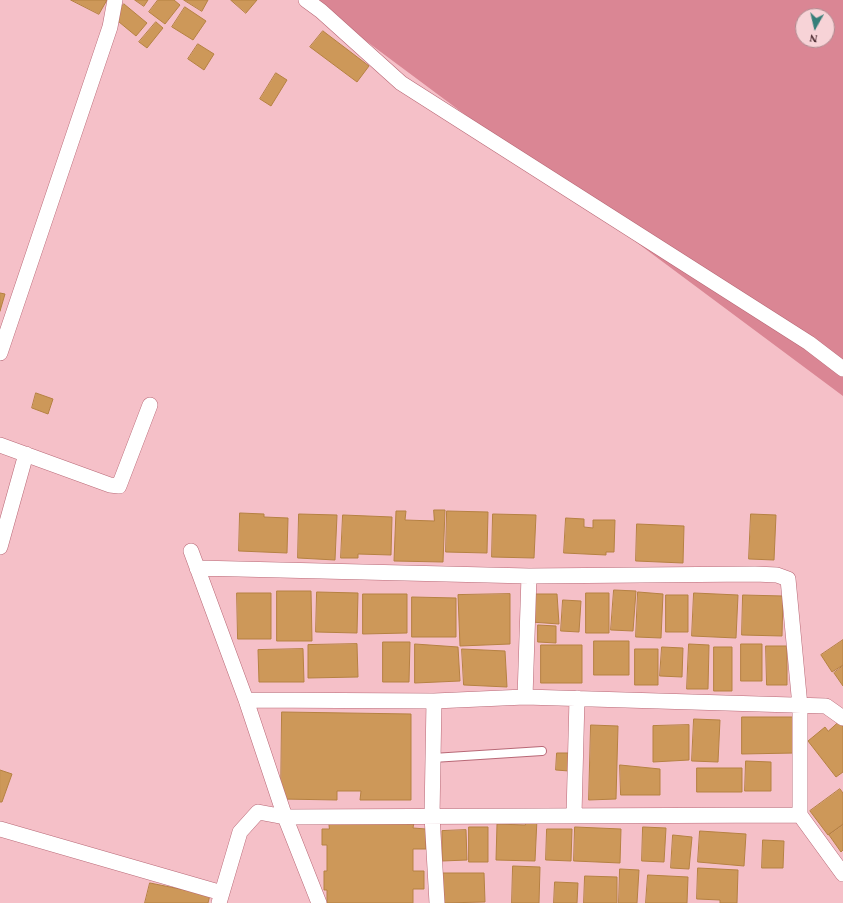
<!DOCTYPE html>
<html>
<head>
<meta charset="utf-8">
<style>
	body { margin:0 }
	#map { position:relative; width:843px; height:903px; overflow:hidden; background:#f5c0c8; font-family:"Times New Roman",serif }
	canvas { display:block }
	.north { position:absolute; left:795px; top:8px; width:40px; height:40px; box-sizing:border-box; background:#f7d3d7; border:1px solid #af8c91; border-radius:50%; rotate:188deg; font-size:11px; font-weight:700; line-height:16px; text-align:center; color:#422127 }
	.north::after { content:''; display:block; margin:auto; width:14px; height:18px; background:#367e79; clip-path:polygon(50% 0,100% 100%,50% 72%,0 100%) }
</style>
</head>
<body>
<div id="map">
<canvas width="843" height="903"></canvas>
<div class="north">N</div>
</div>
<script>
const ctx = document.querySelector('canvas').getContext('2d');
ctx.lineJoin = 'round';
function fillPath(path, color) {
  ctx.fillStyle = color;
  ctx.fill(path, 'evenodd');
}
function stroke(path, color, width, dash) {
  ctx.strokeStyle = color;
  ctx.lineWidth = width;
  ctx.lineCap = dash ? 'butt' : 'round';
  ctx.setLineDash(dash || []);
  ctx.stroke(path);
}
fillPath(new Path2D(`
	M311,0h532v396zM803,16h24v24h-24z`), '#da8694');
const building = new Path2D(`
	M71,0h36l-8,14z
	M135,0h13l-4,6z
	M158,0h16l6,5 -15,19 -16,-12z
	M184,0h24l-6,11z
	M231,0h26l-11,13z
	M124,4l23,19 -11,13 -23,-19z
	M185,7l21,14 -13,19 -21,-13z
	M156,22l7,6 -16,20 -8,-6z
	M323,31l46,35 -12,16 -47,-35z
	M198,44l16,10 -10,16 -16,-11z
	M276,73l11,7 -16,26 -11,-7z
	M0,293l5,1 -5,17z
	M36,393l17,6 -5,15 -16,-6z
	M434,510h11l-2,52 -49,-1 2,-50h10l-1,9 29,1z
	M447,511l41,1 -1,41 -41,-1z
	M240,513l24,1v3l24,1 -1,35 -48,-2z
	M299,514l38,1 -2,45 -37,-2z
	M493,514l43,1 -2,43 -42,-1z
	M751,514l25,1 -2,45 -25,-1z
	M343,515l49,2 -1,38 -33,-1v4h-17z
	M566,518l18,1v8l9,1v-8h22l-1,32h-8v3l-42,-2z
	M637,524l47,2 -1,37 -47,-2z
	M614,590l22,1 -3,40 -22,-1z
	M277,591h34l1,50h-35z
	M317,592l41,1 -1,40 -41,-1z
	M638,592l25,2 -2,44 -25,-1z
	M237,593h34v46h-33z
	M586,593h23v40h-23z
	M694,593l44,2 -2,43 -44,-2z
	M363,594h44v39l-44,1z
	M510,594v50l-50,2 -2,-51z
	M535,594h22l2,30 -28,-2z
	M666,595h22v37h-22z
	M743,595l40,1 -1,40 -40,-1z
	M412,597l44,1v39h-44z
	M563,600l18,1 -2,31 -18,-1z
	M538,625l18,1v17l-18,-1z
	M843,640v25l-11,7 -11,-17z
	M594,641h35v34h-35z
	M383,642h27l-1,40h-26z
	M357,644l1,33 -50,1v-33z
	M415,644l43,3 2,34 -45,2z
	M689,644l20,1 -1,44h-21z
	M741,644h21v37h-21z
	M541,645h41v38h-41z
	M766,646h21v39h-20z
	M662,647l21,1 -1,29 -22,-1z
	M714,647h18v44h-18z
	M303,649l1,33h-45l-1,-32z
	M462,649l43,2 2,36 -43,-2z
	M635,649h23v36h-23z
	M843,666v20l-9,-13z
	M282,712l129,2v86h-51l1,-9h-24v9l-56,-1z
	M742,717h52l1,36 -53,1z
	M694,719l26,1 -2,42 -26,-1z
	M839,722l4,5v45l-7,5 -28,-36 17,-14 3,4z
	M591,725l27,1 -2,73 -27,1z
	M689,725v35l-36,2v-36z
	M557,753h13l-1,18 -13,-1z
	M746,761l25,1v29h-26z
	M620,765l40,4v26h-39z
	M697,768h45v24h-45z
	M0,770l12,4 -10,28h-2z
	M840,789l3,4v31l-15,11 -18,-24z
	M525,819h12l-2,42 -39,-1 1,-36 28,1z
	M329,821l85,1 -1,6 13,1v20h-13v22h11v18h-11v14h-86v-13h-3v-19h3v-26h-5v-16h7z
	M843,825v25l-2,2 -12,-17z
	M469,827h19v35h-19z
	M575,827l46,2 -1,34 -46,-2z
	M643,827l23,1 -2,34 -22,-1z
	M547,829h25l-1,32 -25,-1z
	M466,830l1,30 -25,1v-30z
	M700,831l46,3 -2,32 -46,-4z
	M673,835l19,2 -3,32 -18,-1z
	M763,840l21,1 -1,27h-21z
	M513,866l27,1 -1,36h-27z
	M698,868l40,2 -1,33h-17v-3l-23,-1z
	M620,869l19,1 -2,33h-18z
	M442,873h42l1,29 -42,1z
	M648,875l40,2 -1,26h-41z
	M585,876l32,1v26h-33z
	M555,882l23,1 -1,20h-23z
	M150,883l60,12 -2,8h-63z`);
fillPath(building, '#cd9859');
stroke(building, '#b58142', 1);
const service = new Path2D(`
	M433,758l109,-7`);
const minor = new Path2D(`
	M306,0l15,11 80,72 408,260 34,26
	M0,353l110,-326 5,-27
	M0,445l110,40 9,1 31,-81
	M0,547l26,-93
	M191,551l55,149 39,117 34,86
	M197,568l332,8 226,-2 22,1 11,4 12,127v109l43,59
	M525,697l4,-121
	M246,700l188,1 91,-4 301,9 17,12
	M434,701l-2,115 5,87
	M574,815l3,-117
	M0,829l222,64
	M219,903l21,-71 18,-20 27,5 515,-2`);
stroke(service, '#b86876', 10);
stroke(minor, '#b86876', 16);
stroke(service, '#fff', 8);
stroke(minor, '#fff', 15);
</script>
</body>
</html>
